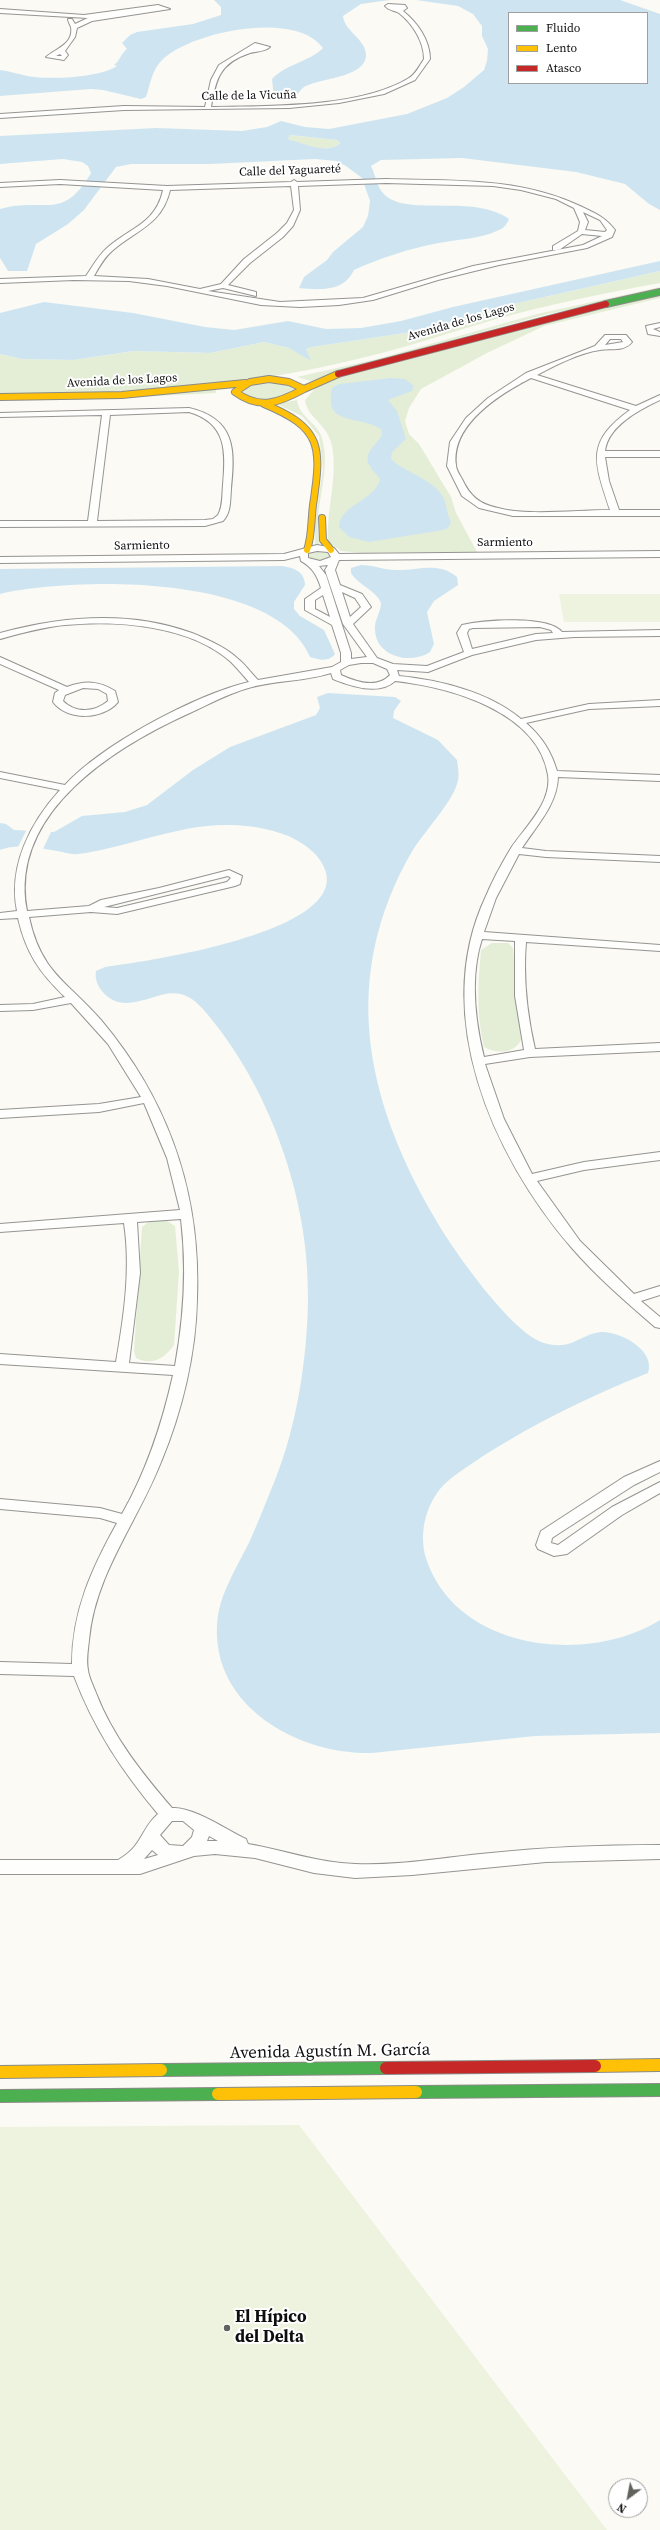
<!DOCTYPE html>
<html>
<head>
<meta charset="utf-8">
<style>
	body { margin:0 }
	#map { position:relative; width:660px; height:2530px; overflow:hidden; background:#fbfaf4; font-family:"Source Serif 4",serif }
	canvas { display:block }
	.legend { position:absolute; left:508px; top:12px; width:140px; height:72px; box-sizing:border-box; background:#fff; border:1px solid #9f9f9f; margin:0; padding:5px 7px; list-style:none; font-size:12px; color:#0e0e0e }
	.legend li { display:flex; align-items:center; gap:8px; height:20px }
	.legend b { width:20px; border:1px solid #9f9f9f }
	.north { position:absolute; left:608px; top:2478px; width:40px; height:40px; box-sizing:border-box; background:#fff; border:1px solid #9f9f9f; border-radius:50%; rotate:212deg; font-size:11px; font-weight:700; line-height:16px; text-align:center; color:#0e0e0e }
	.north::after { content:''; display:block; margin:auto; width:14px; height:18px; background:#61615e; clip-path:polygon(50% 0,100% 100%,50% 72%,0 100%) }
</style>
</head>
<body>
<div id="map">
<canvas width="660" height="2530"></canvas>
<ul class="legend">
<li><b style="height:5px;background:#4caf50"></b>Fluido</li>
<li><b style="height:5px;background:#ffc107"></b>Lento</li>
<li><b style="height:5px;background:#c62828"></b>Atasco</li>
</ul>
<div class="north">N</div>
</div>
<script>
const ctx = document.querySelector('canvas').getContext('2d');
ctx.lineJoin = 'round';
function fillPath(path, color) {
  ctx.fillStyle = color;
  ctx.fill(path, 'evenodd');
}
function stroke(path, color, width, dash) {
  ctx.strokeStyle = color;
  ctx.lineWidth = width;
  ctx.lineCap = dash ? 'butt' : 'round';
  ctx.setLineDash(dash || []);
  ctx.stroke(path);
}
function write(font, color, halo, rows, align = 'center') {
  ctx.font = font + ' "Source Serif 4",serif';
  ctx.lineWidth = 4;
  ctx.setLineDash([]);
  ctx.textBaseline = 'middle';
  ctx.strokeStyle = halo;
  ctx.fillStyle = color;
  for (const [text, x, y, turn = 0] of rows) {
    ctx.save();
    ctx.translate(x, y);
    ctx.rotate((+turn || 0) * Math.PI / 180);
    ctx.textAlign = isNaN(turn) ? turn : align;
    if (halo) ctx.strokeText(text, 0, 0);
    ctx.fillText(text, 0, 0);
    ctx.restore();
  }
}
fillPath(new Path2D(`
	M290,135l47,5 3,3c-11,12 -39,1 -52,-4z
	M660,271v12c-66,12 -133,26 -197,46 -38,12 -75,23 -114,32 -114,27 -232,35 -349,32v-39l22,5 51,1 61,-9 76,2 54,-11 25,6 16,8 4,5 -3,-12 6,-2 106,-16 91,-26z
	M660,287v2l-120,27 -209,57 -20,8 -14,-4 80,-18 160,-45z
	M660,293v5l-116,28 -57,27 -66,36 -12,19 -4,13 4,13 10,10 32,53 5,16 21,39 -116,1 -20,-2 -13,-9c-2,-32 10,-64 4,-96 -4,-22 -25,-28 -27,-46l13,-15 17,-7 147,-41z
	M279,382l17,6c-9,13 -42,14 -53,4l7,-6z
	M216,388v5l-138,7h-78v-2z
	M297,400c2,17 20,22 25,38 8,29 -3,55 -4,83 -1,8 2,18 1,25l-4,-1v-23l8,-54 -4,-32 -17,-20 -25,-12z
	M315,550l11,1 5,6 -12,4 -12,-4v-3z
	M492,943h16l5,5 8,92c-7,14 -24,14 -37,7 -8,-33 -6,-63 -3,-97z
	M150,1221h17l8,5 4,46 -5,73c-10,14 -22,21 -38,13l-2,-7 8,-124z`), '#e4eed6');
fillPath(new Path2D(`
	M559,594h101v28h-96z
	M299,2125l308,405h-607v-403z`), '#eef3df');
fillPath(new Path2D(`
	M214,0h176l-29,4 -18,12c1,15 23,23 23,39 0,24 -51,23 -63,33 -3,2 -5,6 -8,9l-21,1 -2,-19c14,-15 37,-17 51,-31 -27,-38 -130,-17 -160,11 -12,12 -12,24 -17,38l-5,2 -38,-9 -12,-1 -91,7v-26c9,1 18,4 27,6 23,4 71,2 90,-10l-3,-1c6,-4 7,-12 13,-16l-5,-6 8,-8 7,-3 56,-8 28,-9v-8z
	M416,0h204l40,14v196l-11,-6 -24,-20 -49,-12 -114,-14 -81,2 -10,6c5,10 6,23 15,30 24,20 89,-2 123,23 -2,5 -5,9 -10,11 -18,9 -40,9 -60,13 -28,5 -59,15 -85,27 -10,22 -34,20 -55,18l5,-11 23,-17 6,-8 30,-25 5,-11 2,-15 -8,-23 -16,-12 -10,-5 -21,-2 -105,5h-79l-15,3 -32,43 -16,14 -32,20 -9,27h-19l-8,-13v-49c43,-13 62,14 91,-36l-3,-7 -6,-4 -19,-3 -63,5v-28l156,-8 86,3 25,-4 14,-6 24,6 24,2 78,-15 40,-16 17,-11 20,-17 3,-9 1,-12 -6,-13v-10l-9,-12 -15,-8zM509,13h138v70h-138zM290,135l47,5 3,3c-11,12 -39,0 -52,-4z
	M660,261v10l-151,34 -91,26 -106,16 -6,2 5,12 -22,-13 -25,-6 -54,11 -76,-2 -61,9 -51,-1 -22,-5v-41l44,-11 89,11 72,14 29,3 54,-9 38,8 35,-1 40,-7 52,-14z
	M391,378l14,1 9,7 -2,5 -24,9 9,11 9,28 -14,13 -1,7c14,14 44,20 53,40 3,8 3,15 7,23l-3,6 -5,2 -74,12 -20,-5 -10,-10c1,-23 36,-26 41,-48 -3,-5 -8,-8 -10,-13 -8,-12 6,-21 12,-31l-1,-6c-25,-15 -57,-2 -49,-41l7,-4z
	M361,565c12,0 23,5 35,5 21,1 42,-9 61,7l1,8 -24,16 -7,11 7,32 -4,8c-19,13 -54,5 -55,-22 -1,-10 6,-18 6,-27 -5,-13 -22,-17 -30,-30v-5z
	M281,566c11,1 24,5 24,19l-11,17v7l6,7 24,14 11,24c-6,8 -16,6 -25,3 -35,-84 -236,-80 -310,-63v-25z
	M328,693l67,4 6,4 -7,10 -1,7 45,22 19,20c1,8 3,16 0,24 -6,20 -34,49 -46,69 -71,125 -46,244 22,362 17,31 78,118 111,128 28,8 34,-8 57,-11 20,-1 55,19 47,41 -58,23 -113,50 -165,83 -14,10 -32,20 -43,33 -15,19 -21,46 -14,69 29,92 161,108 234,62v113l-125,3 -163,17c-72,2 -159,-45 -155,-127 1,-32 22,-61 35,-90 8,-18 15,-37 23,-56 22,-55 32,-121 33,-180 2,-101 -39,-216 -106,-292 -26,-29 -45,-7 -75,-5 -17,1 -34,-16 -31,-32l9,-4c37,-5 275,-38 211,-112 -20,-22 -55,-29 -84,-30 -51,-2 -103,22 -154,29 -7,1 -14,-2 -21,-3 -18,-3 -40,-8 -57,-1v-27l6,1 8,6 40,2 28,-16 43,-4 22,-7 46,-35 37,-23 86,-32 4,-7 -3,-11z`), '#cee5f1');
fillPath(new Path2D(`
	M27,829l25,1 -10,21 -25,-2z`), '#fbfaf4');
const street = new Path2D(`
	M388,4l17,1 2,3 -4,3c14,11 27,29 27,48l-15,21 -31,14 -45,9 -50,5 -165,2 -124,8v-4l124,-8 81,1 6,-27 8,-15 36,-22 15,4c-6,5 -13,4 -20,6 -30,10 -34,25 -39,54 57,-1 149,1 198,-29 6,-3 11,-13 15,-19 0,-17 -11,-35 -25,-46 -5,-3 -10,-2 -14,-7z
	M158,5l12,4 -78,12 -15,7 -2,9 -10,14 3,4 -4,5 -18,-3c9,-8 28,-13 25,-30 -1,-3 -3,-5 -3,-8h4l3,5 13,-6 -88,-5v-4l84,6zM60,54l2,2h-6z
	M386,179c66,2 133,-2 194,27 15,7 25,11 35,24l-3,7 -25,11 -88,17 -61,15 -65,20 -34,5 -39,2 -39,-2 -94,-19 -38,-5 -55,-1 -74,3v-4l86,-3c7,-10 12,-20 21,-28 22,-20 49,-24 56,-58l-103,-6 -60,3v-4l60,-3 107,6 124,-4 3,-2 3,2zM386,183l107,3 28,4 35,9 18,9 6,14 -2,9 -25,15v4h6l23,-16 20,2 -19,9 -110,21 -110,32 -83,4 -72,-11 15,-3 33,8v-4l-28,-7 22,-22 33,-26 10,-11 7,-16 -2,-24zM291,186l3,24 -7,13 -10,10 -33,26 -23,25 -21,5 -52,-10 -54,-3c5,-9 10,-18 18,-25 24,-21 50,-26 58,-61zM583,212l17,8 7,10 -2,2 -20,-2 3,-8z
	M660,323v4l-7,2 7,3v4l-12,-2 -2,-8z
	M605,335h21l6,7c-8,10 -21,6 -32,8 -21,3 -44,15 -63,25l99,31 24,-11v5c-21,10 -52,26 -55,51h55v6h-55l4,24 10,29h41v6h-147l-34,-8 -17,-12 -15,-30 3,-24 16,-24 22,-20 38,-25 69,-27zM610,339h11l2,3 -18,3zM531,378l99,32c-46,33 -35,53 -20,100 -32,0 -83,6 -112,-2 -19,-4 -28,-12 -36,-29 -2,-4 -6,-9 -6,-14 -5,-41 44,-71 75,-87z
	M189,408c47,11 46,42 42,81 -1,12 0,24 -8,32l-18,5 -205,1v-6h88l14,-106 -102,2v-4zM189,412c38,11 37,40 34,73 -1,10 0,21 -5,30l-5,4 -8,1 -108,1 13,-106z
	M317,545l17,3 5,6 321,-3v6l-321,3 -4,10 5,15 22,9 9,13 -18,17 24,34 16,6 34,2 37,-14 -7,-19 5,-8c20,-5 87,-10 100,7l98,-2v6l-86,1 -38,3 -64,15 -44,17 -31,-2 2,6c41,4 90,16 122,43l68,-15 71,-4v6l-71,3 -63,14c16,14 25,28 31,48l103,4v6l-102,-4c-1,28 -21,48 -36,71l24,3 114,5v6l-114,-5 -27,-3 -23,44 -12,34 176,13v6l-134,-9c-3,36 1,72 9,107l125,-6v8l-130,6 -45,7 19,55 28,55 52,-12 76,-10v8l-76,10 -47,11 43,60 54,53 26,-8v9l-19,6 19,16v11l-5,-1c-29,-25 -59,-51 -84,-80 -79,-92 -141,-233 -85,-351 7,-17 16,-33 25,-48 14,-21 41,-45 37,-73 -10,-64 -99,-88 -153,-94 -16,15 -45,5 -62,-2l-2,-6c-28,9 -58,7 -86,16 -19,6 -36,15 -53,23 -76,34 -184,100 -165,199l62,-5 12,-6 58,-12 70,-18 13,6 -2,8 -5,2 -118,28 -26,-2 -62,5c12,56 38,64 72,103 68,81 100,173 96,279 -1,55 -15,113 -36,163 -24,61 -66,112 -72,178 -1,10 -3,20 -1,30 1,8 5,15 8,23 17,44 46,80 76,115 20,-2 55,22 74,31l2,5c36,6 70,19 107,20 45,2 90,-7 136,-11 56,-6 112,-8 169,-8v14l-114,3 -134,13 -57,3 -41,-5 -59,-15 -40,-4 -21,2 -54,18h-140v-14h118c25,-14 23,-32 40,-46 -36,-43 -64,-85 -84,-138l-74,-2v-12l72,2c0,-53 20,-96 45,-141l-17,-5 -100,-9v-10l100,9 22,6c25,-44 40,-90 51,-139l-173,-11v-10l116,8c8,-46 15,-93 8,-139l-124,9v-8l180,-14 -13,-52 -23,-55 -45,9 -99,6v-8l99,-6 42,-7 -33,-53 -37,-41 -38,7 -33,1v-6l33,-1 32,-7c-26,-25 -39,-44 -47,-79l-18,1v-6l17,-2c-9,-45 13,-88 43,-121l-60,-12v-6l65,13c38,-41 130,-90 184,-103 -6,-7 -12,-14 -18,-20 -41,-37 -114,-42 -166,-37 -22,2 -43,8 -65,14v-6c63,-17 129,-23 192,0 15,6 33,14 45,25 8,6 14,15 21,22l74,-13 9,-5v-9l-9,-28 -27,-15v-11l16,-11c-4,-13 -9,-21 -20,-27l-1,-5 -16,4 -284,3v-6l284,-3zM317,551l11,1 3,5 -11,4 -12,-3v-5zM328,565l-3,5 18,54 24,33 -16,2v-6l-25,-78 -7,-9zM342,592l13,6 6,9 -11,10zM323,595l7,22 -15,-8v-9zM540,627l11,3 2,3 -17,1 -64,15 -5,-16 2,-4 4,-1zM361,663h12l14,6 3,6c-13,14 -34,7 -49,0l-1,-5 9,-5zM228,876l3,2 -4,4 -110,26 -13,-1zM482,939l33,2v55l9,54 -40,7c-9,-37 -14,-81 -2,-118zM181,1219c6,50 3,97 -6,147l-46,-3 11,-90 -3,-51zM172,1821h11l11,9 -2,7 -9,9 -14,-1 -9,-10zM209,1836l9,5h-11zM152,1850l6,5 -14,4z
	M0,657l67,30c18,-7 32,-6 48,4l3,11c-15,18 -51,19 -65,0l2,-9 4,-3 -59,-26zM83,688l15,1 9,5 1,7c-13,11 -32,13 -45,0l2,-6z
	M660,1461v11l-26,13 -76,49 -6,4 -1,5 7,2 54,-38 48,-25v11l-38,22 -55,39 -13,2 -16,-7 -2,-4 5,-14 83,-54z`);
const fastFar1 = new Path2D(`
	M606,304l54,-12`);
const fast = new Path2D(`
	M161,2070l225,-2
	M416,2092l244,-2
	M0,2096l218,-2`);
const slowFar1 = new Path2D(`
	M269,379l20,3 15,7c-26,14 -44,21 -69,3l15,-10z
	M304,389l34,-15
	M0,397l122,-2 123,-12
	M264,404c58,24 58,42 49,101 -2,15 -1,31 -6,45
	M322,518l1,22 8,10`);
const slow = new Path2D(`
	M595,2066l65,-1
	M0,2072l161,-2
	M218,2094l198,-2`);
const jamFar1 = new Path2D(`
	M338,374l268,-70`);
const jam = new Path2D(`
	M386,2068l209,-2`);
stroke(street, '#959492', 2);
stroke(fastFar1, '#8b8b88', 8);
stroke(fast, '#8b8b88', 14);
stroke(slowFar1, '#8b8b88', 8);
stroke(slow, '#8b8b88', 14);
stroke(jamFar1, '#8b8b88', 8);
stroke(jam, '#8b8b88', 14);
fillPath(street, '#fefefd');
stroke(fastFar1, '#4caf50', 6);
stroke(fast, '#4caf50', 12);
stroke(slowFar1, '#ffc107', 6);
stroke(slow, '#ffc107', 12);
stroke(jamFar1, '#c62828', 6);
stroke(jam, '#c62828', 12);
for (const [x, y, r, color] of [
	[227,2328,4,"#61615e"]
]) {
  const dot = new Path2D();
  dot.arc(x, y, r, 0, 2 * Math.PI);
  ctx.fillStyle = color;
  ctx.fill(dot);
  stroke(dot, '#fff', 1.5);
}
write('12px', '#0e0e0e', '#fff', [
	["Calle de la Vicuña",249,96,-1],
	["Calle del Yaguareté",290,171,-2],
	["Avenida de los Lagos",461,322,-16],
	["Avenida de los Lagos",122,381,-3],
	["Sarmiento",505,543],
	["Sarmiento",142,546,-1]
]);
write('17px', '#0e0e0e', '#fff', [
	["Avenida Agustín M. García",330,2052,-1]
]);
write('bold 17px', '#0e0e0e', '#fff', [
	["El Hípico",235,2318],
	["del Delta",235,2338]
], 'left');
</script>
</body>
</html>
